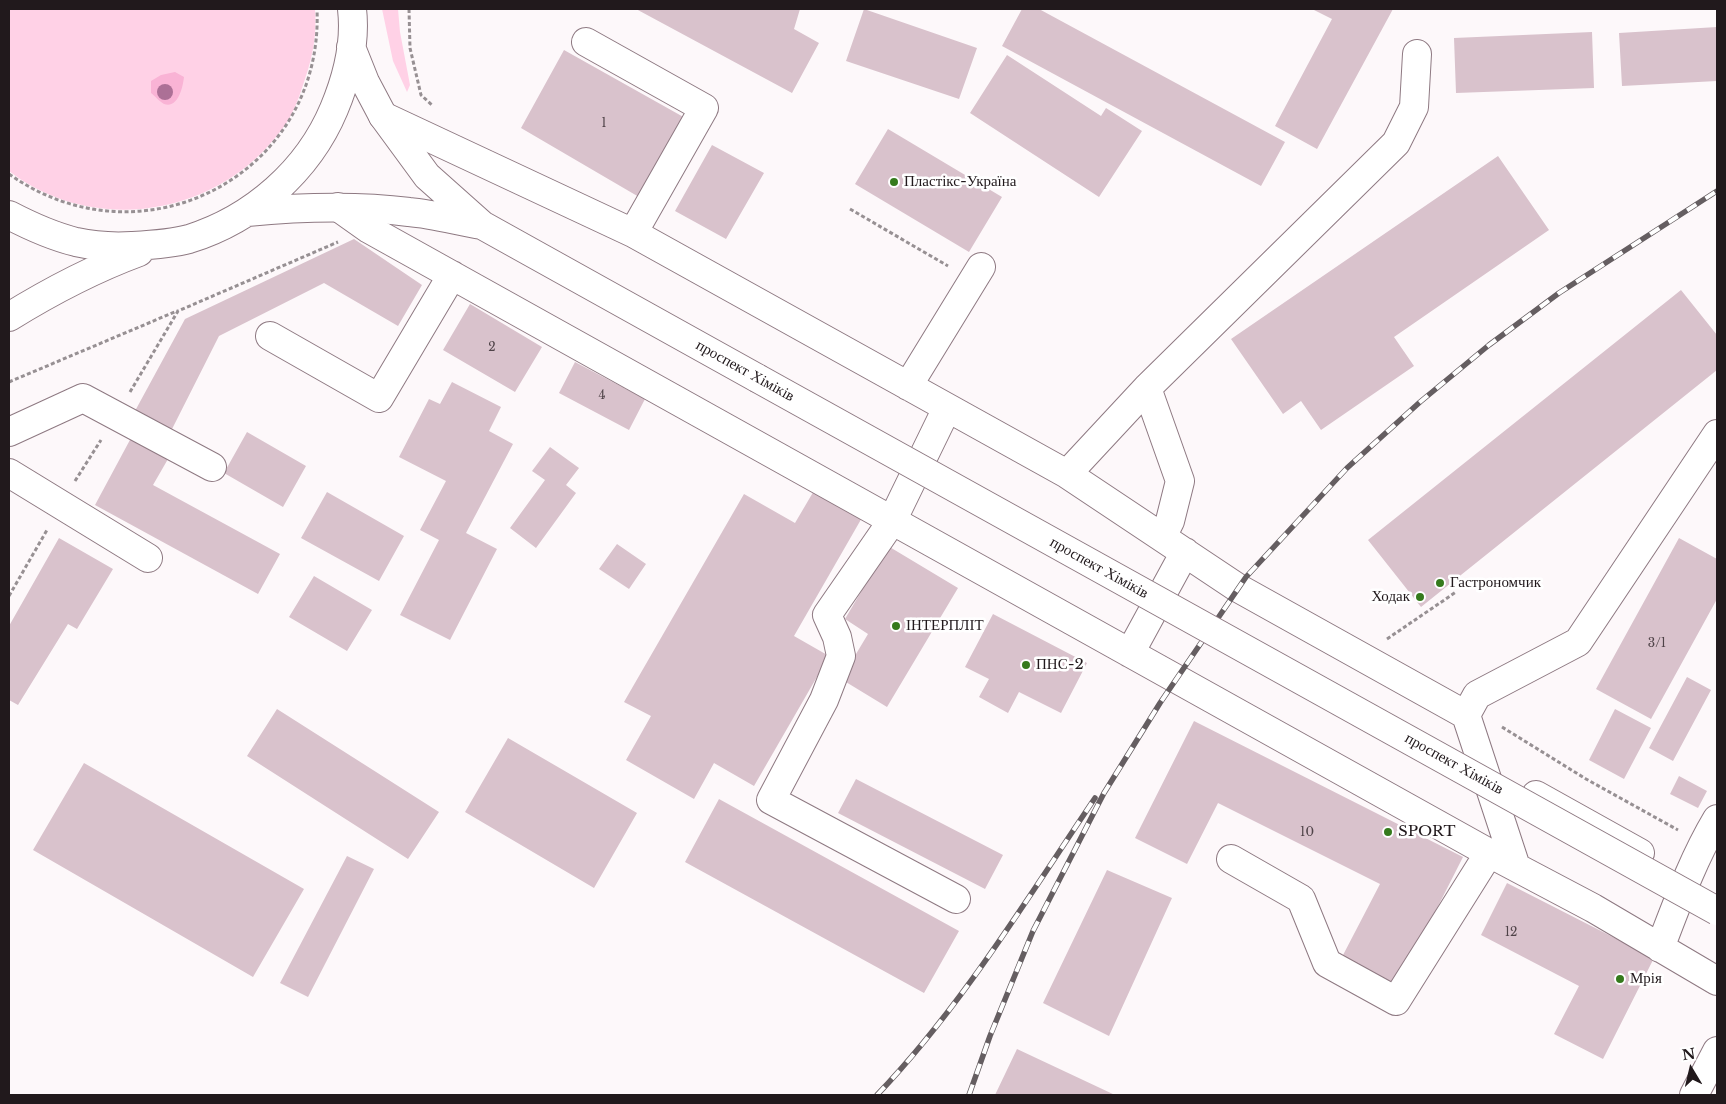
<!DOCTYPE html>
<html>
<head>
<meta charset="utf-8">
<style>
	body { margin:0 }
	#map { position:relative; width:1726px; height:1104px; overflow:hidden; background:#fdf8fa; font-family:"Libre Baskerville",serif }
	canvas { display:block }
	.frame { position:absolute; inset:0; border:10px solid #21191c; pointer-events:none }
	.north { position:absolute; left:1666px; top:1044px; width:50px; height:50px; -webkit-text-stroke:4px #fff; paint-order:stroke; rotate:351deg; font-size:14px; font-weight:700; line-height:20px; text-align:center; color:#21191c }
	.north::after { content:''; display:block; margin:auto; width:18px; height:22px; background:#21191c; clip-path:polygon(50% 0,100% 100%,50% 72%,0 100%) }
</style>
</head>
<body>
<div id="map">
<canvas width="1726" height="1104"></canvas>
<div class="frame"></div>
<div class="north">N</div>
</div>
<script>
const ctx = document.querySelector('canvas').getContext('2d');
ctx.lineJoin = 'round';
function fillPath(path, color) {
  ctx.fillStyle = color;
  ctx.fill(path, 'evenodd');
}
function stroke(path, color, width, dash) {
  ctx.strokeStyle = color;
  ctx.lineWidth = width;
  ctx.lineCap = dash ? 'butt' : 'round';
  ctx.setLineDash(dash || []);
  ctx.stroke(path);
}
function write(font, color, halo, rows, align = 'center') {
  ctx.font = font + ' "Libre Baskerville",serif';
  ctx.lineWidth = 5;
  ctx.setLineDash([]);
  ctx.textBaseline = 'middle';
  ctx.strokeStyle = halo;
  ctx.fillStyle = color;
  for (const [text, x, y, turn = 0] of rows) {
    ctx.save();
    ctx.translate(x, y);
    ctx.rotate((+turn || 0) * Math.PI / 180);
    ctx.textAlign = isNaN(turn) ? turn : align;
    if (halo) ctx.strokeText(text, 0, 0);
    ctx.fillText(text, 0, 0);
    ctx.restore();
  }
}
fillPath(new Path2D(`
	M9,9h306c2,24 -2,47 -10,70 -4,12 -8,25 -14,36 -5,10 -14,21 -22,30 -66,74 -181,87 -260,26z
	M382,9h16l2,23 10,53 -3,7 -14,-31z`), '#ffd1e6');
fillPath(new Path2D(`
	M175,72l9,5c-1,8 -5,32 -20,27 -4,-2 -9,-8 -13,-11v-12l10,-6z`), '#f9b3d5');
fillPath(new Path2D(`
	M636,9h164l-6,20 25,14 -27,50z
	M864,9l113,39 -18,51 -113,-38z
	M1022,9h17l246,133 -24,44 -259,-140z
	M1312,9h81l-76,140 -42,-23 57,-107z
	M1717,27v54l-95,5 -3,-53z
	M1592,32l2,56 -138,5 -2,-55z
	M564,50l123,69 -48,78 -118,-69z
	M1007,55l94,61 5,-8 36,23 -43,66 -129,-84z
	M888,129l114,68 -33,55 -114,-68z
	M712,145l52,28 -38,66 -51,-28z
	M1498,156l51,74 -155,107 20,29 -93,64 -20,-29 -18,13 -52,-75z
	M354,239l68,46 -24,41 -74,-43 -105,53 -50,99 -34,-24 50,-92z
	M1681,290l36,45v35l-296,237 -53,-67z
	M470,304l72,43 -27,45 -72,-42z
	M575,362l70,37 -16,31 -70,-37z
	M452,382l49,25 -12,24 24,13 -47,89 31,16 -47,91 -50,-25 39,-75 -19,-10 26,-49 -47,-24 30,-58 11,5z
	M247,432l59,34 -23,41 -59,-34z
	M131,438l37,21 -15,26 127,69 -22,40 -163,-89z
	M550,447l29,21 -13,17 10,8 -40,55 -26,-20 35,-48 -13,-9z
	M815,489l48,27 -69,120 35,20 -75,130 -40,-23 -20,36 -68,-39 25,-44 -27,-14 120,-208 51,29z
	M327,492l77,44 -25,45 -78,-43z
	M59,538l54,31 -36,60 -9,-5 -50,81 -9,-5v-74z
	M1679,538l38,21v40l-66,120 -55,-30z
	M617,544l29,20 -17,25 -30,-20z
	M888,546l70,42 -71,119 -46,-28 27,-45 -23,-15z
	M314,576l58,34 -25,41 -58,-34z
	M993,614l94,49 -26,50 -42,-21 -11,21 -29,-16 10,-18 -24,-12z
	M1687,677l24,13 -38,71 -24,-13z
	M277,709l162,103 -31,47 -161,-103z
	M1615,709l36,19 -27,51 -35,-19z
	M1194,721l269,136 -65,128 -56,-28 38,-73 -162,-81 -31,61 -52,-26z
	M508,738l129,75 -43,75 -129,-76z
	M84,763l220,126 -51,88 -220,-127z
	M1679,776l28,15 -9,17 -28,-14z
	M856,779l147,76 -18,34 -147,-76z
	M719,799l240,132 -35,62 -239,-131z
	M347,856l27,13 -66,128 -28,-14z
	M1107,870l65,28 -63,138 -66,-33z
	M1507,883l147,75 -51,101 -49,-25 25,-48 -98,-51z
	M1017,1049l98,46h-120z`), '#d9c2cc');
const minor = new Path2D(`
	M586,42l118,66 -71,125
	M383,116l250,117 434,241 171,114 228,127 50,152
	M338,207l31,22 1120,624 104,55 124,73
	M270,336l109,62 73,-123
	M908,386l73,-119
	M1147,388l33,93 -10,40 -8,16
	M947,408l-55,113 -65,94 10,22 4,19 -17,44 -53,100 185,99
	M9,432l74,-34 129,69
	M9,473l139,85
	M1067,474l80,-86 249,-245 18,-36 3,-53
	M1130,653l55,-101
	M1466,715l11,-20 101,-53 139,-208
	M1536,795l104,58
	M1231,859l70,40 26,64 69,38 93,-148
	M1660,948c17,-44 33,-89 57,-129
	M1694,1095l23,-44`);
const major = new Path2D(`
	M351,47l14,35 18,34 44,60 55,49 275,153
	M247,212c54,-5 108,-7 162,0 24,2 49,9 73,13
	M9,215c21,11 43,21 67,27 18,4 38,5 56,4 19,-1 39,-2 57,-7 64,-20 119,-68 145,-130 13,-31 22,-66 18,-100
	M9,317c42,-26 84,-48 130,-65`);
stroke(minor, '#8e7982', 30);
stroke(major, '#8e7982', 30);
stroke(new Path2D(`
	M409,9l1,39 11,47 12,11
	M9,174c134,95 315,0 308,-165
	M850,209l98,57
	M9,382l168,-71
	M130,392l48,-81 160,-69
	M75,481l26,-41
	M9,596l38,-66
	M1387,639l69,-47
	M1502,727l84,52 92,51`), '#979093', 3, [4, 2.5]);
stroke(minor, '#fff', 28);
stroke(major, '#fff', 28);
const rail = new Path2D(`
	M877,1095c85,-89 149,-195 218,-297
	M969,1095l21,-59 43,-105 71,-138 56,-90 86,-126 101,-109 73,-66 69,-57 70,-52 158,-102`);
stroke(rail, '#655e61', 5.5);
stroke(rail, '#fff', 4, [11]);
const majorBridge = new Path2D(`
	M757,378l960,533`);
stroke(majorBridge, '#8e7982', 30, []);
stroke(majorBridge, '#fff', 28);
ctx.fillStyle = '#ac7096';
for (const [x, y] of [
	[165,92]
]) {
  ctx.beginPath();
  ctx.arc(x, y, 8, 0, 2 * Math.PI);
  ctx.fill();
}
for (const [x, y, r, color] of [
	[894,182,5,"#357a1c"],
	[1440,583,5,"#357a1c"],
	[1420,597,5,"#357a1c"],
	[896,626,5,"#357a1c"],
	[1026,665,5,"#357a1c"],
	[1388,832,5,"#357a1c"],
	[1620,979,5,"#357a1c"]
]) {
  const dot = new Path2D();
  dot.arc(x, y, r, 0, 2 * Math.PI);
  ctx.fillStyle = color;
  ctx.fill(dot);
  stroke(dot, '#fff', 2);
}
write('12px', '#4f4348', null, [
	["1",604,124],
	["2",492,348],
	["4",602,396],
	["3/1",1657,644],
	["10",1307,833],
	["12",1511,933]
]);
write('15px', '#21191c', '#fff', [
	["Пластікс-Україна",904,182],
	["Гастрономчик",1450,583],
	["Ходак",1410,597,"right"],
	["ІНТЕРПЛІТ",906,626],
	["ПНС-2",1036,665],
	["SPORT",1398,832],
	["Мрія",1630,979]
], 'left');
write('15px', '#21191c', '#fff', [
	["проспект Хіміків",745,371,29],
	["проспект Хіміків",1099,568,29],
	["проспект Хіміків",1454,764,29]
]);
</script>
</body>
</html>
